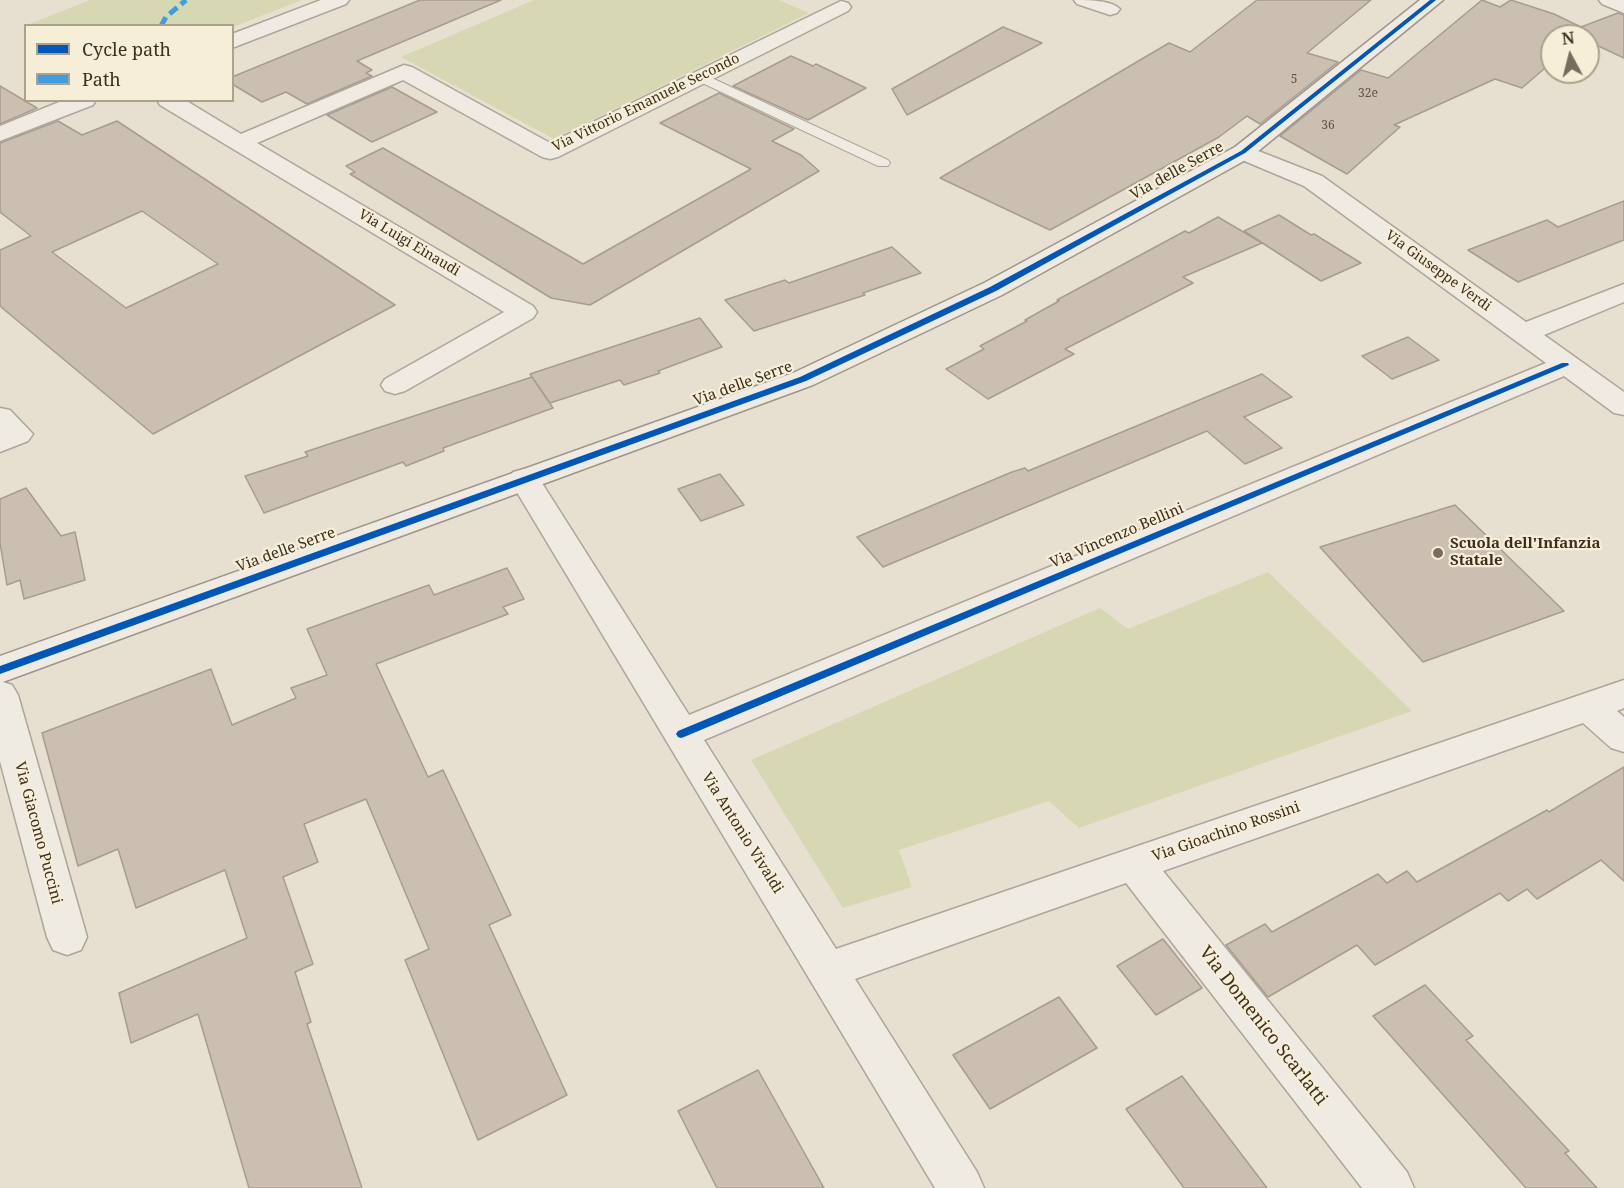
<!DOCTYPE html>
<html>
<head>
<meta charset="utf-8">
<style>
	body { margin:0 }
	#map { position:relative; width:1624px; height:1188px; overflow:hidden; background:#e7e0d1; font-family:"Noto Serif",serif }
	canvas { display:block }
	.legend { position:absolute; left:24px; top:24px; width:210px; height:78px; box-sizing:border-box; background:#f7eed8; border:2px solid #ada18e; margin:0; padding:8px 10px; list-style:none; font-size:18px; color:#3d2e20 }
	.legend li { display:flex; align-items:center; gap:12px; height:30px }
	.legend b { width:30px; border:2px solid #ada18e }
	.north { position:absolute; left:1540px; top:24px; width:60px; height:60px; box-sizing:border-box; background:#f7eed8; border:2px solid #ada18e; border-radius:50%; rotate:353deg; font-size:16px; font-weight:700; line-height:24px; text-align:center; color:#3d2e20 }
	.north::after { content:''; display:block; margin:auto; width:21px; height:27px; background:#786c5e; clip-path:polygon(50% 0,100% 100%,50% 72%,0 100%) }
</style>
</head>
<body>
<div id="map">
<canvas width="1624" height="1188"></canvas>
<ul class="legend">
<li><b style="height:8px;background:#0057b8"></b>Cycle path</li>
<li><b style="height:8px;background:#3f9de0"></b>Path</li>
</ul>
<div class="north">N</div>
</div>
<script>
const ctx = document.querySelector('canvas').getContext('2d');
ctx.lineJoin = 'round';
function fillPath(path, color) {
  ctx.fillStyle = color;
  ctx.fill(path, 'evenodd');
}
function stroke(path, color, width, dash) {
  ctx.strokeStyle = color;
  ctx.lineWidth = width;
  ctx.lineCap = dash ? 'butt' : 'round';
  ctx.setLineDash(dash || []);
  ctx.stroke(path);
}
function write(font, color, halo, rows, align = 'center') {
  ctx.font = font + ' "Noto Serif",serif';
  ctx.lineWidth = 4.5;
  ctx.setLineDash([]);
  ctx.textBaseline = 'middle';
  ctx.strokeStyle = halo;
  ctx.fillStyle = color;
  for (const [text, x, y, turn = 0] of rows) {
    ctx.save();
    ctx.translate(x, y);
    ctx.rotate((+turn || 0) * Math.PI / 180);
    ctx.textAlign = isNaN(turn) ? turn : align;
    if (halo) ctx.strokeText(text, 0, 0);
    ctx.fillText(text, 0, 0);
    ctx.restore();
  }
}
fillPath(new Path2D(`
	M90,0h212l-69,27 -206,-2z
	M534,0h245l30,13 -255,126 -153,-82z
	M1268,572l144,139 -333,117 -30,-27 -150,49 13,37 -69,21 -92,-148 349,-152 28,21z`), '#d6d7b3');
const building = new Path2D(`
	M420,0h81l-144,61 15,9 -6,3 6,3 -65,28 -21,-12 -24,10 -30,-18v-7z
	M1257,0h114l-64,53 31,9 -78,62 -13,-8 -28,21 -169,93 -110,-52 229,-135 21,9z
	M1482,0l18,7 11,-7 43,14 27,13 37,-14 6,2v43l-30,-14 -6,2v-10h-36v26l-30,26 -27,-9 -101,46 6,2 -53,47 -67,-38 81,-66 27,8z
	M1003,27l39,16 -135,72 -15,-26z
	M791,56l22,10 3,-2 50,24 -58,32 -75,-34z
	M0,86l37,22 -37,16z
	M392,87l45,25 -65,30 -45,-27z
	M719,93l75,36 -22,12 29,14 18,16 -229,134 -39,-7 -201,-124 5,-2 -9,-6 37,-18 200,116 168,-95 -91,-46z
	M58,121l24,14 35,-14 278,184 -242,129 -153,-128v-56l31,-14 -31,-24v-69zM142,211l76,53 -92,44 -74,-56z
	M1624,201v39l-106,42 -50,-32 79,-30 11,7z
	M1279,215l32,20 3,-1 47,29 -40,18 -77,-50z
	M1218,217l44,26 -79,34 10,6 -128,66 9,5 -86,45 -42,-30 38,-20 -4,-3 47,-25 -2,-1 34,-19 -2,-1 128,-69 4,2z
	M892,247l29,26 -58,20 2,2 -111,36 -29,-31 60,-20 4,3z
	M700,318l22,29 -64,24 2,2 -36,12 -4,-5 -70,23 -20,-29z
	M1408,337l31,23 -47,19 -30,-23z
	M1262,374l30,23 -48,20 38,31 -37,16 -38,-33 -324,136 -26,-30 155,-65 13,-4 3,3z
	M532,377l21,31 -110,40 1,3 -38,15 -3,-4 -139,51 -19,-37 63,-20 -3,-4z
	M720,474l24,31 -43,16 -23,-32z
	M26,488l35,48 14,-4 10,48 -61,19 -4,-19 -13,5 -7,-42v-44z
	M1455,505l109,106 -141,51 -103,-115z
	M507,568l17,31 -21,8 5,7 -132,50 52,113 15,-7 68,145 -22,10 78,170 -89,45 -73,-180 24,-11 -63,-150 -62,25 14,38 -35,15 30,87 -18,8 16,50 -4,2 55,164h-113l-51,-174 -67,29 -12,-50 128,-55 -22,-68 -89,38 -18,-59 -40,17 -36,-133 169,-64 21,56 64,-27 -5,-10 36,-13 -20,-46 122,-44 5,10z
	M1624,767v114l-23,-21 -64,39 -10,-10 -19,12 -8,-8 -125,72 -18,-20 -89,52 -42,-52 39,-21 7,8 106,-58 9,9 20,-12 10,11 130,-72 2,2z
	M1163,939l39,49 -46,27 -39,-49z
	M1425,985l48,51 -7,4 103,111 -4,2 32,35h-71l-153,-172z
	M1059,997l38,51 -107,61 -37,-54z
	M758,1070l66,118h-107l-39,-77z
	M1182,1076l85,112h-83l-58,-79z`);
fillPath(building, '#cbbfb2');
stroke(building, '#a89c90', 1.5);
const lane = new Path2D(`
	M701,73l187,87 2,3 -2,3h-10l-182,-86 -2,-3z`);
const street = new Path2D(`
	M321,0h28l-3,4 -114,44v-14z
	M1074,0c14,0 37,0 46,9l-3,4 -7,2 -33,-11z
	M1599,0h25v13l-22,-9z
	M841,1l7,2 3,4 -3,4 -290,146 -8,2 -8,-2 -139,-77 -146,63 276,163 4,6 -4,6 -128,73 -10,3 -10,-3 -4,-6 4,-6 119,-67 -344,-207 -3,-5h28l56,34 163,-69 8,2 138,76z
	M64,100h32l-3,5 -93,36v-15z
	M1243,145l79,31 204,146 98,-38v18l-80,33 80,57v23l-10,-2 -50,-37 -860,364 132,209 788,-269v28l-7,3 7,6v35l-13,-4 -28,-25 -420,148 244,301 7,16h-52l-236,-305 -271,96 122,193 7,16h-49l-426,-709 4,-7 11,-3 11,3 154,243 857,-352 -242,-177 -69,-29 -4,-5 4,-5z
	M0,408l10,2 23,24 -5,7 -28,11z
	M0,681l12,4 6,10 69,242 -6,13 -14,5 -14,-5 -6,-13 -47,-176z`);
const secondary = new Path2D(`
	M1420,0h23l-192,157 -249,138 -189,90 -813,298v-27l793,-283 191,-90 251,-136z`);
stroke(lane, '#ada599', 2);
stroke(street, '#ada599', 3);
stroke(secondary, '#9c958a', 3);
fillPath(lane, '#efebe3');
fillPath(street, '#efebe3');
fillPath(secondary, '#efebe3');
stroke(new Path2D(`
	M161,26l5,-9 20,-17`), '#3f9de0', 5, [10, 5]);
fillPath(new Path2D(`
	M1430,0h6l-191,153 -249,138 -190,90 -806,293v-8l800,-289 190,-90 251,-136z
	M1562,363h6l1,2 -885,372 -3,1 -3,-1 -2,-3 2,-3z`), '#0057b8');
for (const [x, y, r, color] of [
	[1438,553,6,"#786c5e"]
]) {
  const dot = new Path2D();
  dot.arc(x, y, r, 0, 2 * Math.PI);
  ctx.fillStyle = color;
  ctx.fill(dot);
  stroke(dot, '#f7eed8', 2);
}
write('12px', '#605244', null, [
	["5",1294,80],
	["32e",1368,94],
	["36",1328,126]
]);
write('14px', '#3d2e20', '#f7eed8', [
	["Via Vittorio Emanuele Secondo",646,103,-26],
	["Via Luigi Einaudi",409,243,31],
	["Via Giuseppe Verdi",1438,271,36]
]);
write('15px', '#3d2e20', '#f7eed8', [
	["Via delle Serre",1177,171,-29],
	["Via delle Serre",743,384,-20],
	["Via Vincenzo Bellini",1117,536,-23],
	["Via delle Serre",286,550,-20],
	["Via Gioachino Rossini",1226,832,-19],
	["Via Giacomo Puccini",38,833,75],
	["Via Antonio Vivaldi",742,833,58]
]);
write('bold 15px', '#3d2e20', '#f7eed8', [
	["Scuola dell'Infanzia",1450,544],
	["Statale",1450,561]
], 'left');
write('18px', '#3d2e20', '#f7eed8', [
	["Via Domenico Scarlatti",1263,1026,52]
]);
</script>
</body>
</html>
